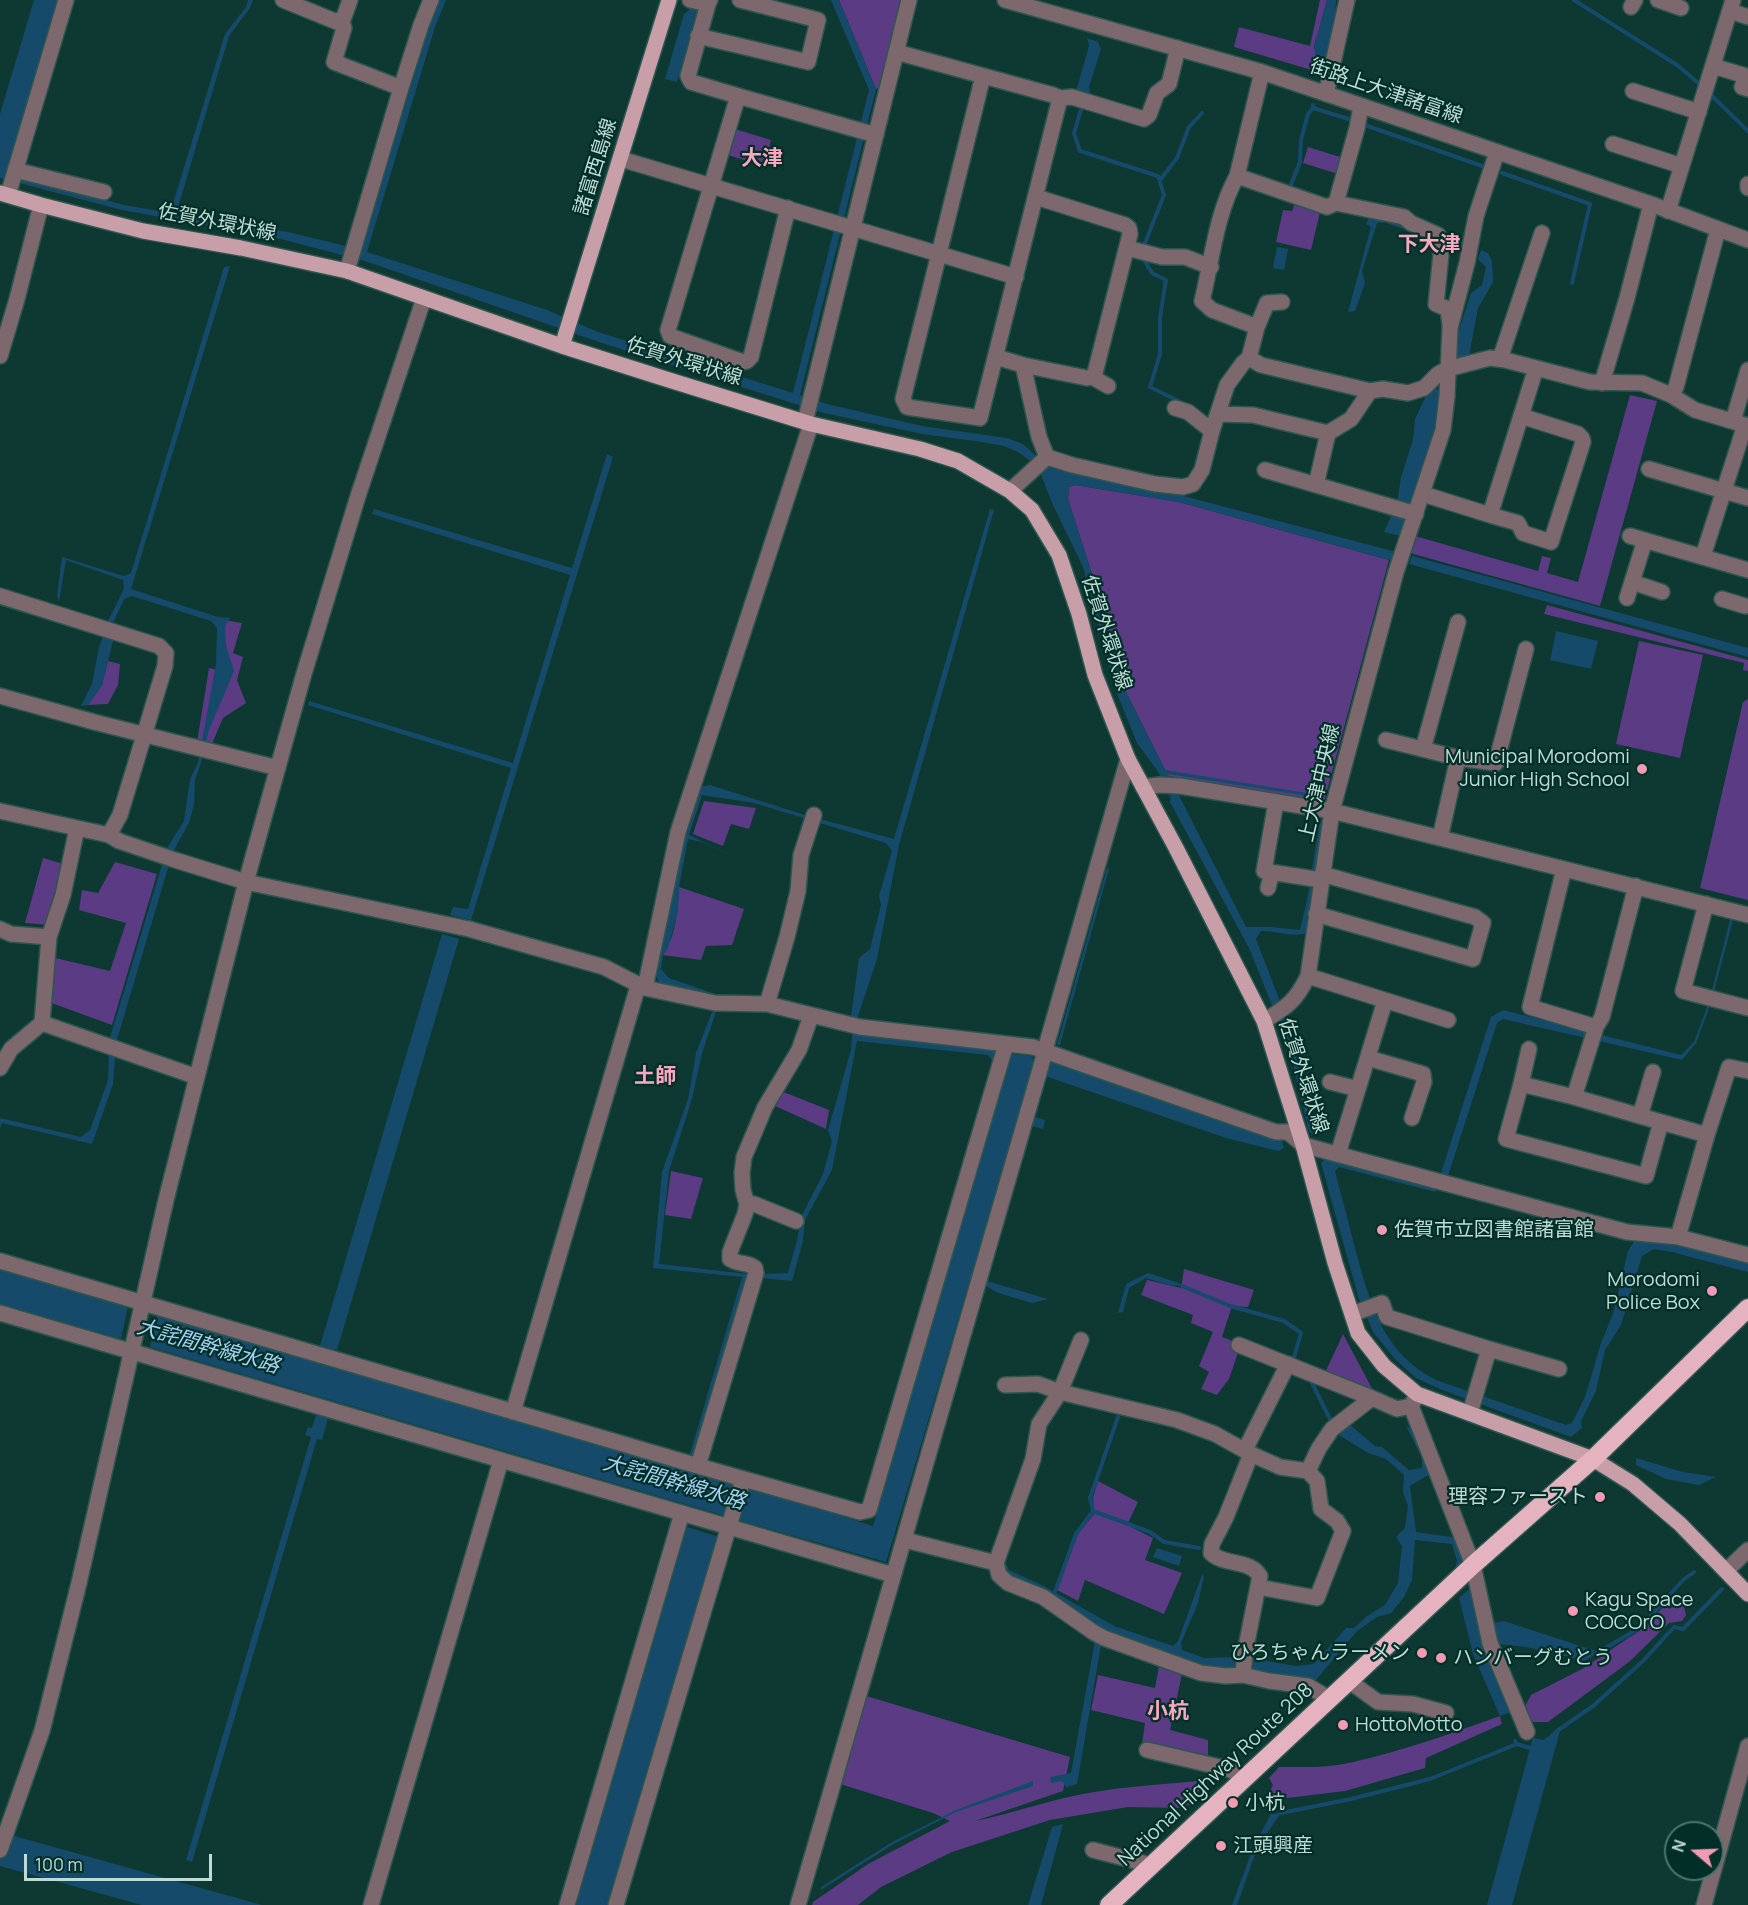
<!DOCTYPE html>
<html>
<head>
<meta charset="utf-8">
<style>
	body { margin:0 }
	#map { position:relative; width:1748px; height:1905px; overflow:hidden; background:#0d3932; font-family:Manrope,sans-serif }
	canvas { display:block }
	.north { position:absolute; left:1664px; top:1821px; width:60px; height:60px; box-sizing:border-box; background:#012f28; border:2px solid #4d746d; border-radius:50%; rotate:289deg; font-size:16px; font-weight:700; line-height:24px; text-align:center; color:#bfdbd5 }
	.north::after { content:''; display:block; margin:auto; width:21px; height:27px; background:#f19ab3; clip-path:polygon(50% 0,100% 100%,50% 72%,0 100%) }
	.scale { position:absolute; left:24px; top:1854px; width:188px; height:27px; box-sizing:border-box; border:3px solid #bfdbd5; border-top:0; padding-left:8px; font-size:18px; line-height:21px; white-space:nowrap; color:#bfdbd5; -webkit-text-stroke:4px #012f28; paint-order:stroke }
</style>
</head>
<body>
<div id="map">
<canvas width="1748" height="1905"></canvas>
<div class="north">N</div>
<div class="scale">100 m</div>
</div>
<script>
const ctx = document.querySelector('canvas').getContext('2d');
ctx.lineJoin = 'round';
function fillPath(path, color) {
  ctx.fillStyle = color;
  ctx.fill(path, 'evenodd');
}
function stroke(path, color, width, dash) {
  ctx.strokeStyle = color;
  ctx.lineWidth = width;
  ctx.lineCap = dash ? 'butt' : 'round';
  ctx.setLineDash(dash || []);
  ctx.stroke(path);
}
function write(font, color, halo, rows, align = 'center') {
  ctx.font = font + ' Manrope,"Noto Sans JP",sans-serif';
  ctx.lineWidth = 4.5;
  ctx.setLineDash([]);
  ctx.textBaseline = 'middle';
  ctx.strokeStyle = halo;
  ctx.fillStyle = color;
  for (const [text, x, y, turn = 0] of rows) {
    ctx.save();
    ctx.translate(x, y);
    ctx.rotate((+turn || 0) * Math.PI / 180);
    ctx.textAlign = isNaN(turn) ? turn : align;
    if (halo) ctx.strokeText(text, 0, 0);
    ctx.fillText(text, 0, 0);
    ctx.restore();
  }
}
fillPath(new Path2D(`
	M839,0h63l-22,87 -4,2z
	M1320,0h7l-13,47 3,14 -2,10 -81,-24 5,-20 71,19z
	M735,129l36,11 -7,26 -36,-11z
	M1308,147l35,11 -5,16 -35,-11z
	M1296,200l25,8 -10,42 -35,-8 7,-32 9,1z
	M1630,395l27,6 -57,205 -190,-53 5,-17 123,35 4,-15 9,2 -4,15 31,9z
	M1075,485l104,17 210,58 -65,242 -156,-26 -42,-84 -35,-121 -23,-72 1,-12z
	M1547,605l201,55v11l-5,-1 1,-7 -200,-49z
	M224,620l18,3 -9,30 10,4 -6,23 9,23 -23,15 -12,28 -14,-4 12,-74 9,2z
	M1639,641l64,14 -23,103 -64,-14z
	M108,661l12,3 -2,21 -10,19 -20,1 14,-20z
	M1748,699v201l-48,-12 43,-186z
	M704,801l52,7 -7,21 -18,-5 -8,22 -30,-12z
	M43,858l24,7 -18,60 -24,-2z
	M115,862l42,12 -45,151 -66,-24 5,-44 59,14 16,-48 -47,-13 3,-20 16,3z
	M679,887l65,22 -12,36 -26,1 -5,14 -38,-5c13,-19 15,-46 16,-68z
	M781,1091l48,19 -3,19 -53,-24z
	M671,1171l32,7 -12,41 -26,-4z
	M1184,1269l70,21 -6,17 -16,-1 -10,31 19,7 -12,35 -12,16 -16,-6 8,-17 -10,-6 14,-34 -22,-9 2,-8 -52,-20 6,-15 34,8z
	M1343,1334l32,60 -51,-19z
	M1098,1481l40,21 -11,23 26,13 -8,22 37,13 -18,41 -79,-34 -7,21 -21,-11 21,-56 16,-20 -1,-16z
	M1670,1600l14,7 2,8 -4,6 -13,2 -40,39 -81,60h-15l-9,-14 7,-13 51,-26 60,-40z
	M1159,1666l23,8 -12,56 38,10v19l-66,-15 3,-21 -54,-13 7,-35 57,13z
	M863,1695l207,62 -7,34 -88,30c35,-7 68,-19 103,-26 39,-8 79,-10 119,-14l6,5 -5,6 -1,10 -18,6 -51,-1 -78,13 -98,32 -71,35 -23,18h-46l1,-3 55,-38 82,-43 -17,-8 -96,-30z
	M1500,1716l2,8 -76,34 -1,10 -80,23 -66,8 -10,-6 4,-8 -4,-7 10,-11c25,0 50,1 74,-5 50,-11 99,-29 147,-46z`), '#5a3b84');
fillPath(new Path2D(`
	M34,0h24l-51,173 117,32 46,8 55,-179 21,-27 2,-7h5l-3,8 -21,28 -53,178 112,18 74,18 67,-224 10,-26h7l-11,27 -68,225 180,58 51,22 195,61 76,-303 -38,-90h8l37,89 -76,306 27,9 95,22 85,12 16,6 23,21 10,4 124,26 216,57 -3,9 -214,-59 -104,-17 -6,2 -1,12 23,72 35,121 39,78 148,24 7,-4 1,-5 3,1 -1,5 -8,6 -147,-23 78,153h25l29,3 7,-30 13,-80 3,1 -17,112c-14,5 -30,-3 -45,-2l-5,8 43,112 18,84h-4l-4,-4 -20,-84 -40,-99 -79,-146 1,-3 -12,-26 -22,-30 -21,-52 -33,-124 -31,-64 -12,-31 -11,-12 -11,-8 -14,-6 -22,-4 -60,-8 -98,-21 -222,-70 -237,-82 -88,-23 -155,-28 -122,-32v-64z
	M701,0l-24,82 -12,-3 19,-65z
	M1327,0h9l-1,18 -12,53 -4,2 -4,-2 2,-10 -3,-13z
	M1087,38l11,4 3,7 -12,38 2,9 -15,-5 13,-45z
	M1369,218l20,4 -12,1 -15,48 3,12 -10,28 -7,1 23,-85 -5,-3z
	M1277,247l11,2 -4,21 -11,-2z
	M1481,250l7,3 4,8 1,21 -15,26 -9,48 -9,2 -4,-2 2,-23 13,-40 11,-8 4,-18 -8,-8z
	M230,266l-99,323 87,28 12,1 -5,8 1,19 8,26 -25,59 -9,36 -5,14 -1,25 -5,18 -15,27 -6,18 -52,175 -3,41 -21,60 -90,-21 -2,6v-11l81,19 9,-7 18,-50 1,-39 58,-193 17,-27 6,-42 8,-16 18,-99 1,-36 -6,-7 -79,-25 -8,3 -11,24 -5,-2 16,-32 -1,-9 -57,-20 -7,42 -2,-6 5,-39 62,19 7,-3 93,-306z
	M1435,387l5,5 -4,39 -36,105 -16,-4 13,-29 4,-26 12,-37 2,-21 11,-23z
	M607,454l6,3 -142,463 -21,-5 3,-8 15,2 43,-141 -203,-63 1,-4 204,62 57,-188 -198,-61 2,-5 198,59z
	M990,509l4,1 -95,335 -22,114 -20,60v16l137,15 2,7 -4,3 -4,-5 -131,-14 -25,129 -27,50 -2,21 -11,40 -31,-3 2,-4 25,-1 9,-33 4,-23 22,-43 9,-33 -4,-11 23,-80 1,-16 -1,-18 8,-58 11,-9 11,-44 -2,-9 13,-45 -6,-8 -132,-40 -52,-8 -13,40 49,24 -36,-17 -14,-3 -9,48 -1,25 -10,36 -5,7 -2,14 8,9 49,17 1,4 -60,-16 -4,-12 30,-140 14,-44 11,-2 95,30 89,24z
	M1412,556l336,92v9l-339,-93z
	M1556,631l42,10 -7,28 -41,-9z
	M104,634l10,3 -12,48 -14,20 -7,1 11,-22 7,-37z
	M1107,868l2,1 -49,176h-3z
	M1731,916h3l-23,87 -15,40 -14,17 -179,-41 -6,4 -49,153 -13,16 -96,-25 -4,4c7,27 14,54 21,81 15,54 27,101 80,128l130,45 6,-2 13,-26 16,-54 12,-29 15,-63 7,-11 42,3 65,18 6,3v8l-76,-20 -18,-3 -12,7 -21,69 -16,25 -9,41 -15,30 1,7 -11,9 -129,-47 -26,-12 -21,-19 -22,-27 -14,-33 -38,-136 3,-3h12l98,26 7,-13 50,-156 12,-7 178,45 13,-13 15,-40z
	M442,934l17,5 -122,411 -17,-4z
	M712,1012h4l-14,41 -10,46 -23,72 -10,93 89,10 -54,184 -5,-1 53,-180 -89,-9 9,-96 26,-73 8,-46z
	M1011,1054l20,2 3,4 -14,53 25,7 -2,9 -26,-7 -131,440 -148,-42 9,-31 6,-1 120,38z
	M1055,1061l226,77 3,10 -6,3 -52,-13 -181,-62 4,-14z
	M0,1269l128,37 -7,33 -121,-35z
	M1148,1273l34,11v2l-13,-1 -23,-7 -17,10 -6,24 -5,1 8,-29z
	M987,1281l61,18 -16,4 -34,-10 -12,-7z
	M157,1314l579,169 -10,33 -576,-169z
	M316,1415l12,3 -6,22 -5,-1 -125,423 -6,-2 125,-423 -6,-2 3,-8 4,1z
	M1349,1424l26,22 7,1 27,23 13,-2v-10l-16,-32 10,4 17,42 -23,14 6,46 42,6 7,23 -10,8 2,-8 -5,-17 -37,-4 -3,40 -8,17 -13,16 -14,4 -20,14 -41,49 -48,-7 -20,-6 -17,3 -18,-1 -20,-5 -88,-34 -72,-44 -22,-10 -7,-8 -2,-7 16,-48 -13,49 4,8 35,16 70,40 59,20 5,-5 24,-66 2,1 -6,27 -17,40 1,7 22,8 31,-1 6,3 14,-1 41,7 18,-2 32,-36h8l13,-12 18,-11 13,-22 4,-37 -6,-9 9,-9 3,-22 -5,-14 1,-17 -18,-16 -18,-6 -29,-18z
	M1636,1458l47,14 33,5 -17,8 -33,-6 -30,-14z
	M687,1527l32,10 -110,368h-33z
	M1157,1548l25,8 -3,10 -26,-9z
	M1472,1587l39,125 -11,4 -27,-62 -14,-56z
	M1504,1621l95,31 -19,12 -6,-6 -48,-11 -27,-3 -7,-21z
	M1095,1641l6,4 -24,139 -11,3 -4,-6 -11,2 -1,-6 21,-4z
	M1558,1728l2,3 -48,174h-25l46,-167 11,2z
	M1033,1781v5l-77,26 -64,33 -71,45v-3l71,-45 64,-32z
	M1281,1813l-23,33 -21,59h-5l21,-57 18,-34z
	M1063,1824l-22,81h-13l24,-78z
	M0,1832l262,73h-120l-142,-39z`), '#164a6b');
stroke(new Path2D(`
	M1574,0l103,65 26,22
	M1708,92l40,39
	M1313,105v3l42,13
	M1081,110l-7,23 6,18 78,25 6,19 -21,53
	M1362,124l120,42
	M1502,173l88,31 -18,79
	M1160,180l17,-22 12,-31 13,-14
	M1290,187l10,-25 1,-22 7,-26 5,-6
	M1389,222l19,6
	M1444,238l18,3
	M1143,258l9,15 14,7 -6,37v37l-10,33 37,18
	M1182,1286l48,20 54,15 17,12 -8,28
	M142,1328l16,5
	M1310,1379l20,40
	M1093,1511l57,21 14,10 35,6
	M1055,1592l21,-58 17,-23 -3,-13 28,-81
	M1599,1652l42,-25 42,-47 11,-8
	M1557,1731l36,-25 50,-45 31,-34 9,2 39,-40
	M1515,1741l2,3 16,5
	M1281,1813l70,-14 79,-20 87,-35`), '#164a6b', 4);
const minor = new Path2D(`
	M283,0l54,22 7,-5 6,-17
	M690,0l18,4
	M710,0l-2,4 -20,72 3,6 47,14
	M1005,0l257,72 389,132 97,36
	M1658,0l23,8
	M1631,7l4,-7
	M1730,11l18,6
	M341,19l3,9 -10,34 67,26
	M698,36l110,26 10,-42 -78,-20
	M896,52l157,43 7,3 -80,320 -73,-11 -4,-8 80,-323
	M1713,66l33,10 -4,11 6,2
	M1633,91l66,21
	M1326,94l21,-94
	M1060,98l12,-1 72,22 5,-4 8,-22 12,-9 9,-36
	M1361,106l-4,22 -21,75 68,14 7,6 27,12 3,19 -5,50 12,5 2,16
	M1613,144l69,22
	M621,159l395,118
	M15,170l89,22
	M1237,176l90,31 9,-4
	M1748,184v4
	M8,195l58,-195
	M788,208l-37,149 -4,4 -4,1 -73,-26 -2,-6 70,-234 138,39
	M1668,211l65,-211
	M1127,248l35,9h23l26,10
	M347,271l54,-183 20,-63 10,-25
	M1257,327l10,-24 15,-1
	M0,356l17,-57 24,-94
	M996,357l27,8 16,72 8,20 25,8 83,19 28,3 10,-3 9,-14 10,-39 15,-46 16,-22 6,-5 8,-31 -45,-17 -10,-9c10,-41 14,-87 35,-125l25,-104
	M1249,358l12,7 109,26
	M1500,359l42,-126
	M1023,365l64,13 5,-1 3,-4 35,-139 -1,-6 -4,-3 -89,-28
	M1092,377l16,9
	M1602,383l25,-85 24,-94
	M1671,395l5,-8 42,-158
	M1175,408l13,4 24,19
	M1218,414l35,1 75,18 23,-14 19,-28 13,-2 25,4 16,-5 14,-14 9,-5 43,-11 15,2 85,22 52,1 29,12 24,15 53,16
	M1733,421l15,-51
	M805,422l104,-422
	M1649,469l99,29
	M1265,470l151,44
	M1316,485l12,-52
	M1010,491l37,-34
	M1423,494l67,21 46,-147
	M1490,515l28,8 5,10 28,9 32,-100 -1,-4 -4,-4 -57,-18
	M1630,536l118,34
	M1703,556l42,-131
	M1632,582l30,10
	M0,596l159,50 7,7 -1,13 -45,149 -11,20
	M1627,598l18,-58
	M1722,599l23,7
	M0,696l94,26 184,46
	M1386,740l72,18
	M1423,749l35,-127
	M1143,787l17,-2 20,1 152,25 416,104
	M1276,802l-12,69 57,9
	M0,811l109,24 10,6 56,19 71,22 223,47 135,38 41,21 70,15 52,1 93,23 173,20 243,85h12l15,13 324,87 51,5 70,18
	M1440,838l18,-80 38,5 30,-114
	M1564,869l-34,138 66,20
	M1268,888l4,-16
	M1706,904l-23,87 65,17
	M1316,914l157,45 10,-36 -8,-6 -153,-43
	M0,929l11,5 38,3
	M1308,976l140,44
	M645,988l33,-156 133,-408
	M767,1004l20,-67 11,-46 3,-36 13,-40
	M811,1016l-12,34 -34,57 -21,50 -2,16 1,17 4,14 -2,10 -15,38v7c9,6 18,3 25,9l1,5 -58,193 162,46 9,-2 137,-466
	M1264,1021c23,-14 32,-20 44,-45l24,-165 64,-239 47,-142 4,-34 3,-68 17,-65 9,-47 21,-64
	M42,1023l155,54
	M1368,1058l55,16 1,8 -12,36
	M0,1068l11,-19 31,-26 7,-86 14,-42 14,-67
	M1330,1082l28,7
	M1521,1084l8,-35
	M1574,1097l87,25 -15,54 -140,-37 15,-55 53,13 22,-70 6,-10 34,-131
	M1640,1116l13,-44
	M1661,1122l46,13
	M1338,1154l47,-153
	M747,1204h7l42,17
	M1678,1237l29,-102 22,-68 19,4
	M0,1261l698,205
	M0,1313l893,262
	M1352,1314l30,-11 5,14 102,32
	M1239,1345l133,53
	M1005,1385l33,-1 22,8 21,-52
	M1416,1397l-5,9 62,159 17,78 37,89
	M513,1412l125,-426
	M1470,1413l19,-64 70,20
	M1245,1450l43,-86
	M905,1540l91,23
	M1727,1570l21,-20
	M1258,1587l59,11 26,-67 -6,-10 -16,-12 -4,-28 -9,-10
	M1243,1675l2,-23 15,-76c-10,-17 -36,-10 -49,-23l1,-9 14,-27 25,-63
	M1349,1681l29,21 35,2 33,9
	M1330,1699l-22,-13 -39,-5 -26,-6 -17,1 -25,-3 -97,-35 -11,-6 -50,-35 -35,-14 -9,-8 -3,-12 37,-104 6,-35 21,-32 117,28 38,14 36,20 29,13 28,4 11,-23 13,-19 40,-31 25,11 14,-3
	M1147,1750l81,19 9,4 7,7
	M0,1850l42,-119 37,-148 87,-383 80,-318 57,-205 55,-181 66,-198
	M1093,1850l50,13 6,5
	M371,1905l130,-445
	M567,1905l115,-392
	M616,1905l127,-426
	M798,1905l245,-846 2,-9 83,-291
	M1704,1905l44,-159`);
const major = new Path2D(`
	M0,193l41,12 102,26 98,17 106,23 215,75 107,34 142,44 109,25 38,12 52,30 22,19 27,45 20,59 16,61 33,84 48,89 88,173 39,124 32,118 23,70 26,33 33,28 176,65 40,25 47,40 68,70
	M562,346l107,-346`);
const highway = new Path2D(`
	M1109,1905l364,-340 120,-106 155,-151`);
stroke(minor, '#2d564f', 18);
stroke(major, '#2d564f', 18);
stroke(highway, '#2d564f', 21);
stroke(minor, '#7d686d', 15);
stroke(major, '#c89ea9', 15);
stroke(highway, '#e5b3c0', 18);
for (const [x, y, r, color] of [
	[1642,769,6,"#f19ab3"],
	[1382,1230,6,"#f19ab3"],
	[1712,1291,6,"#f19ab3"],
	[1600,1497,6,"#f19ab3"],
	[1573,1611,6,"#f19ab3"],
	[1422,1653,6,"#f19ab3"],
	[1441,1658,6,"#f19ab3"],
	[1343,1725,6,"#f19ab3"],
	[1233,1803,6,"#f19ab3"],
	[1221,1846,6,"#f19ab3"]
]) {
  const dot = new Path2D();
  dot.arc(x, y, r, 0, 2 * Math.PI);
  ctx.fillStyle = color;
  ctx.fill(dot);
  stroke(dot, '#012f28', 2);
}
write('20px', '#bfdbd5', '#012f28', [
	["街路上大津諸富線",1386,92,19],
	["諸富西島線",596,167,-73],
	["佐賀外環状線",217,223,11],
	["佐賀外環状線",684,362,17],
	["佐賀外環状線",1106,633,72],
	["上大津中央線",1320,783,-77],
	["佐賀外環状線",1303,1076,72],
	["National Highway Route 208",1216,1775,-43]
]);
write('20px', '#bfdbd5', '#012f28', [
	["Municipal Morodomi",1630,757,"right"],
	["Junior High School",1630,780,"right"],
	["佐賀市立図書館諸富館",1394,1230],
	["Morodomi",1700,1280,"right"],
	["Police Box",1700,1303,"right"],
	["理容ファースト",1588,1497,"right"],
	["Kagu Space",1585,1600],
	["COCOrO",1585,1623],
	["ひろちゃんラーメン",1410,1653,"right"],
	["ハンバーグむとう",1453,1658],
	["HottoMotto",1355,1725],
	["小杭",1245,1803],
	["江頭興産",1233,1846]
], 'left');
write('bold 21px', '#faa8c0', '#012f28', [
	["大津",762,159],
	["下大津",1429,245],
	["土師",655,1077],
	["小杭",1168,1712]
]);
write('italic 21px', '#a6d1f1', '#012f28', [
	["大詫間幹線水路",208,1347,16],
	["大詫間幹線水路",674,1483,16]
]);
</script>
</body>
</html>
